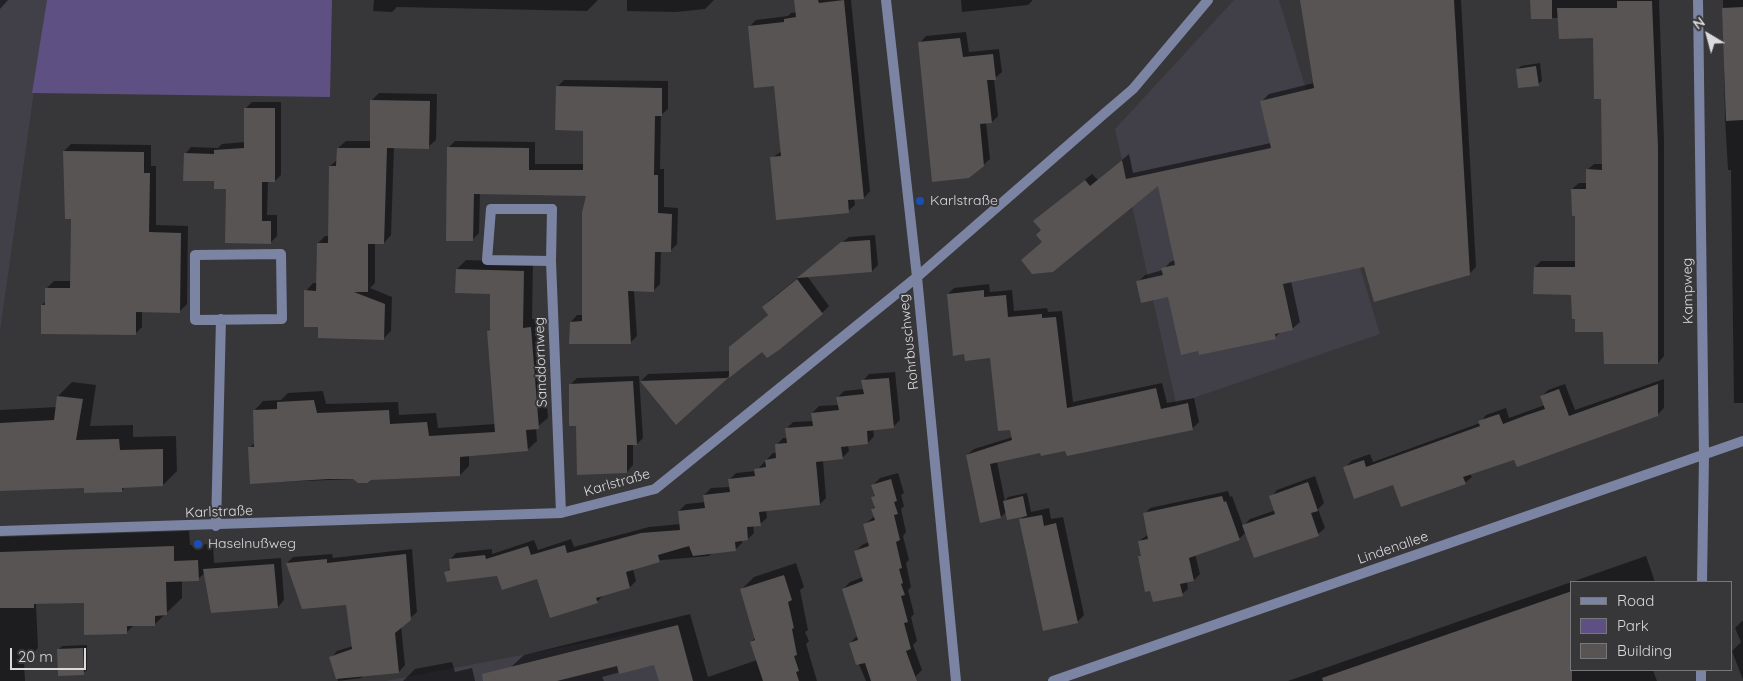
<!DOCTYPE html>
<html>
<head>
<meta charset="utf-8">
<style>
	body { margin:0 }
	#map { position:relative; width:1743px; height:681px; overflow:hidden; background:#373639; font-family:Quicksand,sans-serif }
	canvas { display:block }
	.legend { position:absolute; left:1570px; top:581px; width:162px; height:90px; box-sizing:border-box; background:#373639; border:1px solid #78787a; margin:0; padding:6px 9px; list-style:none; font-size:15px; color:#dadadc }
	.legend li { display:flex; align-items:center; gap:10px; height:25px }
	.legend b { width:25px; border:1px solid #78787a }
	.north { position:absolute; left:1683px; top:10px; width:50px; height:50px; -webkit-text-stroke:4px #373639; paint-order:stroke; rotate:323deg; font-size:14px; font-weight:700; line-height:20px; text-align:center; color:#dadadc }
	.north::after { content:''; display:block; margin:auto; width:18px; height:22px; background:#dadadc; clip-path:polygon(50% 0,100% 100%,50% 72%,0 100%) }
	.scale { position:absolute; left:10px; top:648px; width:76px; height:22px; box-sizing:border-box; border:2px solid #dadadc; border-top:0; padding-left:6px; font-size:15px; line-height:18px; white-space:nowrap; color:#dadadc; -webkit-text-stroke:4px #373639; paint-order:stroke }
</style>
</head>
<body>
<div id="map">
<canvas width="1743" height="681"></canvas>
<ul class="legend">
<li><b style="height:6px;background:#7c84a3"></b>Road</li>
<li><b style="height:14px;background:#5f5084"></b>Park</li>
<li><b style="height:14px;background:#585453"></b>Building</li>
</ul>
<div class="north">N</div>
<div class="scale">20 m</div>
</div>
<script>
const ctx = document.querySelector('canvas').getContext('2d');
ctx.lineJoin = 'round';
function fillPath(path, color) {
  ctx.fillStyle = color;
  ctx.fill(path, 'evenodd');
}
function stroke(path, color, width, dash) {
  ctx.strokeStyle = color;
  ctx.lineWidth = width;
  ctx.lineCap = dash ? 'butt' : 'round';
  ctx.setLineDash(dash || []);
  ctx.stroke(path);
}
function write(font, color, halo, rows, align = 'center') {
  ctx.font = font + ' Quicksand,sans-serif';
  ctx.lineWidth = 4;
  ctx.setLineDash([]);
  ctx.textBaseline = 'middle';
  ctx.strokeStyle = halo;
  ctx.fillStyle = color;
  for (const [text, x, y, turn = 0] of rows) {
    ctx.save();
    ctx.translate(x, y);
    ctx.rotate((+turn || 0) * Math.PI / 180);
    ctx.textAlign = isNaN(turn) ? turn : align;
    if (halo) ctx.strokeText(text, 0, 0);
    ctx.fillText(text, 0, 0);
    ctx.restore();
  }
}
fillPath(new Path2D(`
	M0,0h47l-47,331z
	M1234,0h45l101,334 -204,70 -61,-275z
	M678,625l16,56h-308z`), '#413f48');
fillPath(new Path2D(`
	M47,0h285l-2,97 -298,-4z`), '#5f5084');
fillPath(new Path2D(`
	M0,0h8l-8,9z
	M374,0h224l-11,11 -190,-4 -5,5 -19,-1z
	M627,0h87l-9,9 -29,3 -49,-1z
	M795,0h56l19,191 -6,7h-10l1,7 -7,6 -76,-53 10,-7 -7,-66 -25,-59 6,-6 32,-4 3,-3 6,-1z
	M961,0h71v1l-4,4 -66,7z
	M1302,0h159l15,267 -7,7 -104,-9 -74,16 9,41 -8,7 -11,2 -6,7 -137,-56 7,-7 18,-5 7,-8 5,-2 -16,-77 -116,58 -1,-11 -7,-9 57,-47 6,6 31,-26 4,19 138,-30 -9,-42 7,-7 45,-11z
	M1531,0h128l5,139v217l-6,7 -54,-33 -31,-36 -38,-27 6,-6h36v-46l-5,-26 7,-6h8v-13l7,-6h9l-1,-66 -8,-62 -35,-18h-27z
	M1723,0h20v403h-9l-3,-233h-3l-3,-52z
	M966,32l3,20 30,-3 3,23 -8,7 4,37 -6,6h-6l4,37 -7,6 -63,-122 6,-7z
	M1540,63l2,18 -4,3 -21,-14 4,-4z
	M564,80l104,1v28l-7,6 -1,54h4v38l14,1 -1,36 -6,6h-10l-1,34 -7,7 -19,-1 3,46 -7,7 -59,-21 6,-7h6l5,-121 -108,-1 -1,40 -7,7 -24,-92 7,-7 80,1v22h49l1,-35 -28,-42z
	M379,93l58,1 -1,46 -8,7h-34l-3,88 -7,8 -9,-1v41l-5,5 22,9 -1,34 -7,7 -64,-13 -14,-34 7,-8h4l1,-40 7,-7h4l1,-70 8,-7v-11l8,-7h25l1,-41z
	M252,102h29v73l-6,6h-7l-1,34h10v21l-7,7 -42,-55 -13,-8 -30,-26 6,-7 27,1 4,-4 23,-2 1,-34z
	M71,144l80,1v21h5v59l32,1 -1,78 -8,8 -37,-1v16l-7,7 -93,-29 4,-4v-12l8,-8h17l1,-64 -8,-66z
	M875,235l3,30 -6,6 -65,5 22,30 -7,7 -60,37 -31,24 -55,49 -35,-42 7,-7 83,-3 -1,-24 39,-33 -6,-7 7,-7 79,-63z
	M466,260l67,2 -1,57h8l8,99 -12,10 1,13 -10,9 -58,5v11l-9,9 -209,8 -1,-35 5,-6 -1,-31 9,-10 18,-1 7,-7 35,-2 3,13 72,-2 1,13 37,-2 2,15 57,-4 -7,-93 3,-3v-36l-34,-23z
	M989,284l1,8 22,-2 2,21 33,-3 1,4 14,-1 11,91 89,-19 5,20 27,-5 5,24 -6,6 -153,24 -43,10 8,39 3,-4 19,-4 4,19 18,-4 2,11 12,-2 21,98 -7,7 -57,-102 5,-5 -19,-3 -5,5 -34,-62 7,-6 39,-12 -22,-80 -43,-63 6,-6z
	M895,372l5,48 -7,7 -20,2 1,7 -6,7 -20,2 1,6 -7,7 -19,2 3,38 -6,6 -54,6 1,8 -7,6 -7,1 1,8 -6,6 -6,1v3l-7,7 -22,2 -4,4 -47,4 -29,9 3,12 -6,6 -27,8 -6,7 -59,-24 -92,-6 5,-4 -1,-8 6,-7 36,-4v5l42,-14 4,10 33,-11 3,8 75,-20 32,-3 -2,-13 7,-7 20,-2 -2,-7 7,-7 19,-1v-8l6,-6 20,-2 17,-18h4l-1,-8 7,-7h5l-2,-9 7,-7 20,-1 -1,-8 7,-7 20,-1 -1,-8 6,-6 20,-2 -1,-8 6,-7z
	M639,376l4,62 -6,6h-4v21l-6,7 -50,-48 -6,-40 6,-6z
	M1664,379v29l-7,7 -187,59 2,3 -7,6 -71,1 -49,-16 6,-7 19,-7 3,8 107,-39 6,-8 20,-7 3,10 36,-13 -3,-9 6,-6 17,-6 10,26z
	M72,382l24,3 -6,41 43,-1v12l43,-1 1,35 -14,14 -37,1 -5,5 -36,-4 -85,2v-79l57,-3 1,-11z
	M898,473l6,20 -3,2 3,11 -3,3 5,23 -3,4 6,24 -3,3 5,24 -3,3 6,24 -3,3 6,24 -4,4 9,25 -7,7 -9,4h-40l-16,-38 7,-7 -14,-47 7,-7 13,-5 -8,-25 7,-7 7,-3 -4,-18 10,-8 -3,-7 4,-3 -3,-9 3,-3 -3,-9 7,-7z
	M1315,476l9,27 -6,6 7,19 -7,6 -72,-2 -7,7 -44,15 5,20 -6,6 -7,2 1,7 -6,5 -43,-37 3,-3 -3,-13 10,-7 -4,-20 5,-6 78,-17 2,6 2,-1 11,30 7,-7 26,-9 -5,-13 6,-7z
	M189,531l1,14 23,-1 1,19 67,-5 3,42 -6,7 -73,-34 -7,6 -16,1v18l-27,26 -21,1 -8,8 -41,-31 -49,2 2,44 -14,14 1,19h-25v-144z
	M412,549l5,63 -16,14 4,39 -6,7 -35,3 -3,3 -23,3 -7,-23 6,-7 16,-5 -5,-42 -61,-41 6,-6 39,-3 1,4z
	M1646,556l9,26h-83v88h81l4,11h-369z
	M796,563l8,24 -4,3 8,40 -3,2 4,9 -3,3 11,37h-157l-5,-18 -53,14 2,4h-90l-3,-14 13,-12 166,-41 18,63 49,-17 -6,-18 4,-4 -13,-49 12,-12z
	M1742,621h1v59l-11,-29 9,-9 -6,-14z
	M87,645v25l-4,3 -24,-24 3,-3z
	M452,662l3,10 17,-4 3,13h-72l12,-12z`), '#0007');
fillPath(new Path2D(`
	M794,0h24l1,3 25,-3 20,199 -16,1 1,13 -73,7 -6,-63 11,-1 -7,-70 -20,2 -6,-62 36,-4v-3l12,-2z
	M1300,0h154l16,275 -96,27 -10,-35 -81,17 10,46 -18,4 1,5 -77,16 -1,-4 -17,4 -13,-58 -27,6 -5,-22 27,-6 -2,-7 14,-3 -17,-79 -105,86 -21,2 -11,-14 21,-18 -6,-7 5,-5 -8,-9 52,-41 5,6 32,-26 4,19 145,-31 -11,-47 54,-13z
	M1530,0h22v19h-21z
	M1617,1h35l6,146v217h-54l-1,-32h-28v-13h-3l-1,-24 -38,-1 1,-27h41v-51h-3l-1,-27h15v-20l16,1 -1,-71h-7l-1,-61 -34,1 -2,-31h60z
	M1743,7v113l-17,1 -4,-113z
	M960,38l3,19 30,-3 3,26h-9l5,43 -12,1 4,42 -15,12 -37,4 -14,-140z
	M1536,66l3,20 -21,2 -2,-19z
	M556,86l106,2v28h-7l-1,59h4v38l14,1 -1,38h-16l-1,40 -26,-1 3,53h-62l1,-22 12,-1v-109l4,-16 -112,-2 -1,47h-27l1,-94 82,1v22h54v-39l-28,-1z
	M370,100l60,1 -1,48 -42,-1 -3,96h-16v48h-14l31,12 -1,36 -66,-2v-11h-14v-37l12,1 1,-48h11l1,-77h7l1,-18h33z
	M244,108h31v74h-13v39h9v23l-46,-1 1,-54h-12v-8h-31l1,-28 30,1v-4l30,-2z
	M63,151l81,1v21h6l-1,59 32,1 -1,80 -44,-1v23l-95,-1v-29h4v-17h25l1,-69h-6z
	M870,240l2,32 -75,6 44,-36z
	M456,269l68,2 -1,57 8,-1 8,102 -13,1 2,21 -68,6v19l-89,4 -4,3h-9l-5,-4h-25l-78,5 -2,-37h6l-1,-37 24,-1v-7l37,-2 3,13 72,-3 1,14 37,-2 2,14 66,-4 -8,-101 3,-1v-36l-35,-1z
	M797,279l26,35 -44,36 -12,8 -5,-6 -33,26v-31l39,-32 -6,-8z
	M984,290v7l22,-2 2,22 34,-3v4l14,-1 11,91 89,-20 5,21 27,-6 5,27 -126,26 -2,-5 -24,5 -1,-3 -50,11 11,54 -21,5 -14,-68 46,-15 -2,-10 -12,1 -8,-73 -25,3 -1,-7 -11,2 -6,-62z
	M728,378l-52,47 -36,-44z
	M889,378l5,50 -27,3 1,13 -27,3 2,12 -27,3 4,43 -61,7 2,14 -14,1 1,13 -13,2 1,9 -43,5 -4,-10 -31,9 2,7 -34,10 4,16 -34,10 2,5 -48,15 -13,-39 -35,11 -5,-14 -50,6 -3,-10 6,-2 -1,-11 36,-4 1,4 42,-13 3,9 34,-10 2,8 74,-20 39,-3 -2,-19 27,-3 -2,-13 27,-3 -2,-13 27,-3 -1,-7 12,-2 -1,-7 11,-2 -1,-14 12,-1 -2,-15 28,-2 -2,-13 28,-3 -3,-13 28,-3 -3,-14z
	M633,381l4,64h-10v28l-50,2 -1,-49h-7v-42z
	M1658,384v32l-141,51 -3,-7 -51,17 3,7 -65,23 -8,-22 -39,14 -11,-32 21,-7 2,7 114,-41 -2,-5 21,-7 4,10 21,-8 21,-7 -5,-13 19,-7 10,27z
	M57,396l26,3 -7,41 43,-1 1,11 43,-1v37l-41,2v4l-38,1v-5l-84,3v-68l54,-3z
	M891,479l6,22 -3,1 4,12 -4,1 6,25 -4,2 6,26 -3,1 4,14 -2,1 4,11 -4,1 7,26 -4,1 7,26 -5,2 11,30h-46l-6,-18 -9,2 -7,-22 9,-3 -16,-51 21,-8 -9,-30 15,-5 -6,-22 12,-4 -4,-11 4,-1 -4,-11 4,-1 -4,-11z
	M1308,482l10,29 -7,2 8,23 -65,22 -12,-33 33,-11 -6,-18z
	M1023,496l4,20 -20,4 -4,-19z
	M1222,496l2,6 2,-1 14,39 -51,18 5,23 -14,3 3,12 -30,6 -3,-11 -5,1 -7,-36h3l-3,-15 10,-2 -5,-26z
	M1042,515l2,11 12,-3 22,100 -35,8 -24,-112z
	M174,546v15l24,-1 1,21 -33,1 1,33 -12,1v10h-28v8l-43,1v-32l-50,1v4h-34v-56z
	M406,554l5,66 -16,13 4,40 -63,6 -7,-22 23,-8 -6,-44 -44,4 -16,-46 41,-4v4z
	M274,564l4,44 -67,5 -8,-44z
	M784,575l8,25 -4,2 6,26 -2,1 5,26 -3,1 5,15 -3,1 3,9h-36l-13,-39 5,-2 -15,-51z
	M1572,591v90h-249l-1,-3z
	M678,625l15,56h-34l-5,-16 -35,9 -2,-8 -60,15h-74l-1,-7z
	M83,648l1,27 -26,1 -1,-27z`), '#585453');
stroke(new Path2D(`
	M551,261l-64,-1 4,-51h61`), '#7c84a3', 10);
stroke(new Path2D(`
	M886,0l31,277 39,404
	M1698,0l6,456 -2,126
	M552,209l-1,52 10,252
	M281,254l1,65 -87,1v-65z
	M216,526l5,-207
	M0,531l561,-18 94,-24 262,-212 188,-164 28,-24 75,-89
	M1053,681l690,-240
	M1701,681v-11`), '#7c84a3', 10);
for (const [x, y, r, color] of [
	[920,201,5,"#1a4fb4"],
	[198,544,5,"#1a4fb4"]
]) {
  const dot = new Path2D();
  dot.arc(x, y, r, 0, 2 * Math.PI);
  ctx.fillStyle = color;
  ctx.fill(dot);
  stroke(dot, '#373639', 2);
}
write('14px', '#dadadc', '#373639', [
	["Karlstraße",930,201],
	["Haselnußweg",208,544]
], 'left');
write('14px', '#dadadc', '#373639', [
	["Kampweg",1688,291,-91],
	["Rohrbuschweg",909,342,-96],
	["Sanddornweg",541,362,-92],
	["Karlstraße",617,483,-16],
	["Karlstraße",219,512,-2],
	["Lindenallee",1393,548,-19]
]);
</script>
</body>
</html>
